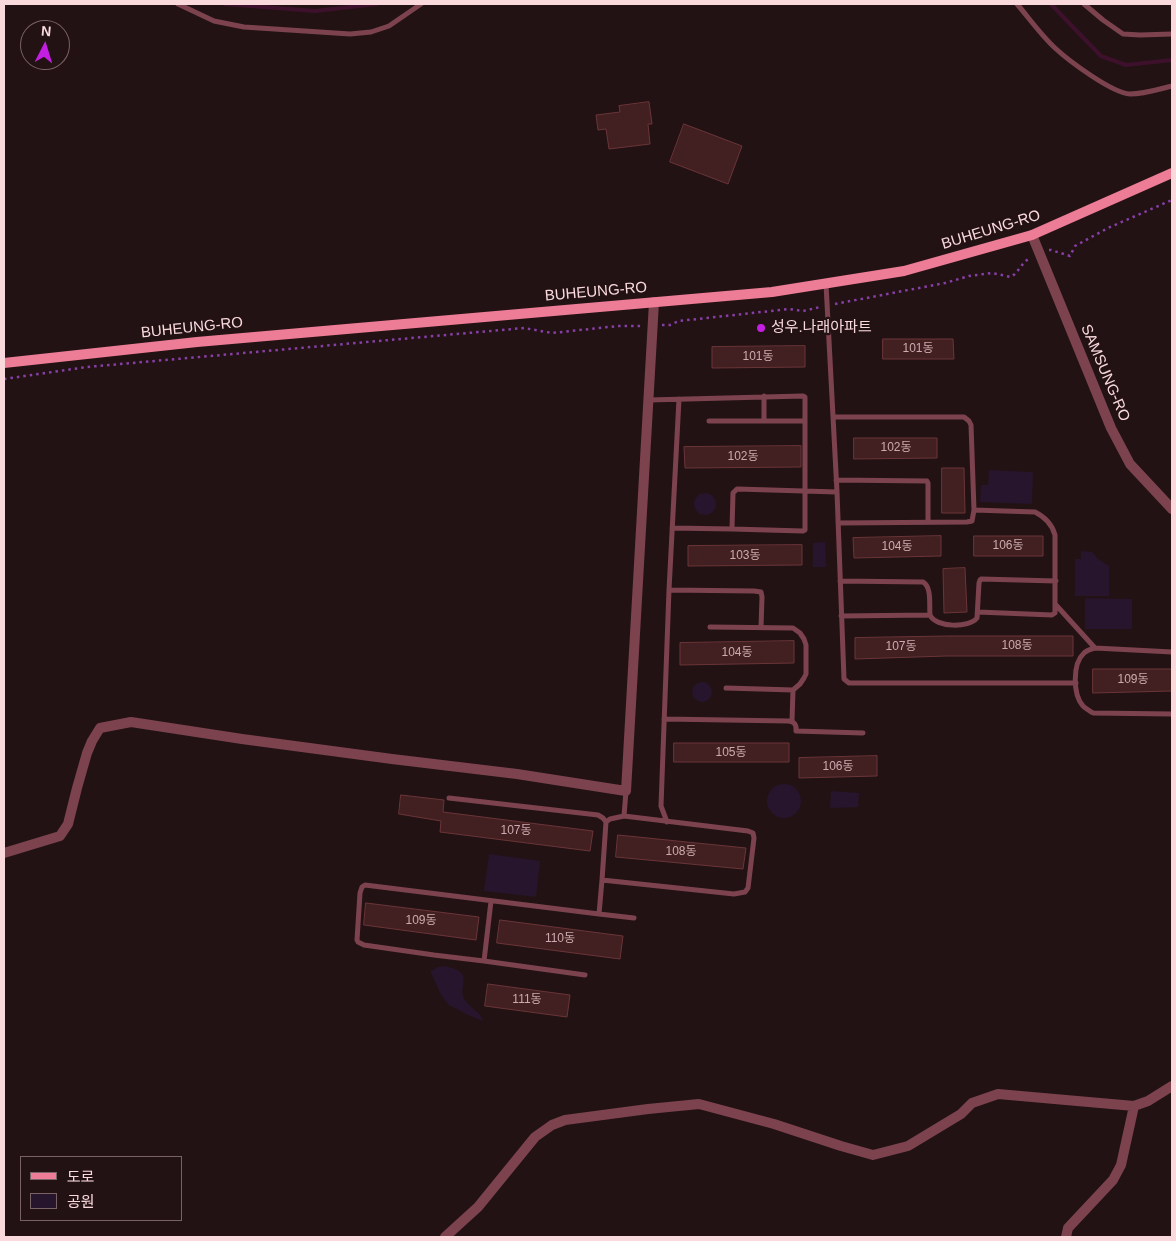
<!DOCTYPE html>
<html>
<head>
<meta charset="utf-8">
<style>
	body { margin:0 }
	#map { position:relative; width:1176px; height:1241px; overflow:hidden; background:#231213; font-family:Arial,"Noto Sans KR",sans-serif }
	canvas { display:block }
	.frame { position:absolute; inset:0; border:5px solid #fad9dd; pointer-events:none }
	.legend { position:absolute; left:20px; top:1156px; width:162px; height:65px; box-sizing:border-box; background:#231213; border:1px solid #796264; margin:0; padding:6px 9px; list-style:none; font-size:15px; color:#fad9dd }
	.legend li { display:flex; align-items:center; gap:10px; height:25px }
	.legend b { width:25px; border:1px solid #796264 }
	.north { position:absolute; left:20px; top:20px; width:50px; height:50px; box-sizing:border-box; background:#231213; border:1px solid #796264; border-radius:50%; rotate:5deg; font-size:14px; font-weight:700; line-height:20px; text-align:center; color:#fad9dd }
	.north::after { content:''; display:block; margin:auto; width:18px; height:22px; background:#c31ee1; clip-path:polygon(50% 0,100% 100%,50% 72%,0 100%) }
</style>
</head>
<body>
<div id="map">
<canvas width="1176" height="1241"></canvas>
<div class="frame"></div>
<ul class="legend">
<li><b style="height:6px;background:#ed7c96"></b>도로</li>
<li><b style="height:14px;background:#26152c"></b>공원</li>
</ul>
<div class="north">N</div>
</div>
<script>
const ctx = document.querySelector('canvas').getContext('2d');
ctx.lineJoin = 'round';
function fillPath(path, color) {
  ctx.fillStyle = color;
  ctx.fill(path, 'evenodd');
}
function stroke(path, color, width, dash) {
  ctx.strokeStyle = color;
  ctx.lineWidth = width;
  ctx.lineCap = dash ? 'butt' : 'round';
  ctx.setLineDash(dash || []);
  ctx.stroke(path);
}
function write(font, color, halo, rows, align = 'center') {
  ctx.font = font + ' Arial,"Noto Sans KR",sans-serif';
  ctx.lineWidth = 4.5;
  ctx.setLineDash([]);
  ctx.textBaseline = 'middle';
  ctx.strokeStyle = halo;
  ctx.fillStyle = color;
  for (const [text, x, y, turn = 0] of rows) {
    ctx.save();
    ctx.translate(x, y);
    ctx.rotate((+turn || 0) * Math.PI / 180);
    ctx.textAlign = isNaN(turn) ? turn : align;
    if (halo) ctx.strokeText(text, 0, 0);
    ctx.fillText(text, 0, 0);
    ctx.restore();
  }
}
fillPath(new Path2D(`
	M989,470l44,2 -1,32 -52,-2 1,-17h7z
	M694 504a11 11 0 1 1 22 0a11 11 0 1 1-22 0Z
	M825,542l1,25h-13v-24z
	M1081,551l11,1 6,7 11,7v30h-34v-37h6z
	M1085,598l47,1v30h-47z
	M692 692a10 10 0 1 1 20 0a10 10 0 1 1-20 0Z
	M767 801a17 17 0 1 1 34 0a17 17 0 1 1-34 0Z
	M831,791l28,2 -1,14 -28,1z
	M489,854l51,7 -4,36 -52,-6z
	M443,966c35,6 13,19 22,34 5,8 16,12 18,21l-17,-7 -17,-9 -8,-10 -10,-22v-2l7,-4z`), '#26152c');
stroke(new Path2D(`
	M225,4l90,7 62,-7
	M1051,4l18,19 32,33 25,9 46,-5`), '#3d112c', 4);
const building = new Path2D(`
	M649,102l3,22h-4l2,20 -41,5 -3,-20 -8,1 -2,-15 24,-3 -1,-6z
	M684,124l58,22 -14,38 -58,-22z
	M883,339h70l1,20h-71z
	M805,346v21l-93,1v-21z
	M854,438h83v20l-83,1z
	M801,446v21l-116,1 -1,-21z
	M942,468h22l1,45h-23z
	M941,536v20l-87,2 -1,-20z
	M974,536h69v20h-69z
	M802,545v20l-114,1v-20z
	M965,568l2,44 -23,1 -1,-44z
	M947,636h126v20h-126l-92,3v-21z
	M794,641v22l-114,2v-22z
	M1093,669h79v22l-79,2z
	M674,743h115v19h-115z
	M877,756v20l-78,2v-20z
	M401,795l43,5 -1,12 150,19 -3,20 -150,-19 1,-11 -42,-7z
	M618,835l128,13 -3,21 -127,-12z
	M366,903l113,14 -3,23 -112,-15z
	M500,920l123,16 -3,23 -123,-16z
	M488,984l82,11 -3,22 -82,-11z`);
fillPath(building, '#422022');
stroke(building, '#6a3538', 1);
stroke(new Path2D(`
	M1049,250h2l19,6 5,-10 33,-18 64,-28
	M835,304l110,-21 24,-7 23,-3 19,4c8,-5 10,-14 19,-19
	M662,325h8l9,-4 110,-12 14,2 17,-4
	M4,379l83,-12 437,-39 28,5 66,-7h24`), '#873fa8', 2.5, [2.5, 4]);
stroke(new Path2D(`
	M178,4l36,17 30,6 106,7 21,-2 18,-6 32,-22
	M1017,4c12,14 24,31 38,44 14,13 57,45 75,46 15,0 29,-5 42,-8
	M1084,4l19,16 20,14 17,1 32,-1
	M826,284l11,208 7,187 5,4h227
	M764,396v25h41
	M649,400l154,-4 2,1v133l-2,1 -71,-2 1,-36 4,-4 100,3
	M833,417h131l5,4 2,4 3,85 -2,11 -5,1 -129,1
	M709,421h55
	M836,480l91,1 1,2v39
	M974,510l61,2c10,5 17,12 20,23v78l-3,2 -74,-3
	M672,528l60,1
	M840,581l83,1c9,5 6,23 7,33 6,13 39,13 47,3l2,-35 1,-3 1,-1 75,2
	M669,590l85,1 7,1 1,5 -1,30
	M1056,605l39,43
	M841,616l89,-1
	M710,627l83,1 7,5 4,6 2,6v29l-2,4 -4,6 -7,6 -67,-2
	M1172,652l-77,-4c-4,1 -8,2 -11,5 -12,11 -11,42 -1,53 3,3 7,5 10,7l79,1
	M664,719l124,2c6,0 9,4 8,10l67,2
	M792,721l1,-31
	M449,798l149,17 5,3 3,4
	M624,816l-14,3 -4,3 -4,58 132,14 11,-2 3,-4 6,-50 -1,-5 -5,-2 -124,-15 2,-25
	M667,822l-6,-16 8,-216 10,-191
	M602,880l-3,34 35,4
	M491,901l-7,60 -50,-6 -70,-10 -6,-3 -1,-2 3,-47 2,-6 3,-2 234,29
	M484,961l101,14`), '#7c434f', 5);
stroke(new Path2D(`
	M1032,235l79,193 19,36 42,45
	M4,853l56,-17 8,-12 9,-36 10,-35 5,-12 8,-13 31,-6 111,17 150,20 125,15 109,17 28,-489
	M445,1237l33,-30 57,-70 17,-12 13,-5 83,-11 51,-5 75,20 67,22 32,9 35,-9 53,-32 11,-11 26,-9 136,12 14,-5 24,-15
	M1066,1237l2,-9 45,-48 8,-15 13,-59`), '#7c434f', 10);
stroke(new Path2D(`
	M4,363l193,-21 575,-50 132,-21 128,-36 140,-62`), '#ed7c96', 10);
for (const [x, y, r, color] of [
	[761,328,5,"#c31ee1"]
]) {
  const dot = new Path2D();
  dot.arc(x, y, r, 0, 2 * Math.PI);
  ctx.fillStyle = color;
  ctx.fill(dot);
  stroke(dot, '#231213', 2);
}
write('12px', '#ccabae', null, [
	["101동",918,349],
	["101동",758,357],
	["102동",896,448],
	["102동",743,457],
	["106동",1008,546],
	["104동",897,547],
	["103동",745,556],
	["108동",1017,646],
	["107동",901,647],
	["104동",737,653],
	["109동",1133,680],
	["105동",731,753],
	["106동",838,767],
	["107동",516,831],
	["108동",681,852],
	["109동",421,921],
	["110동",560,939],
	["111동",527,1000]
]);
write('15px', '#fad9dd', '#231213', [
	["BUHEUNG-RO",991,230,-17],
	["BUHEUNG-RO",596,292,-5],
	["BUHEUNG-RO",192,328,-6],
	["SAMSUNG-RO",1105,373,67]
]);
write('15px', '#fad9dd', '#231213', [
	["성우.나래아파트",771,328]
], 'left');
</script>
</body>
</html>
